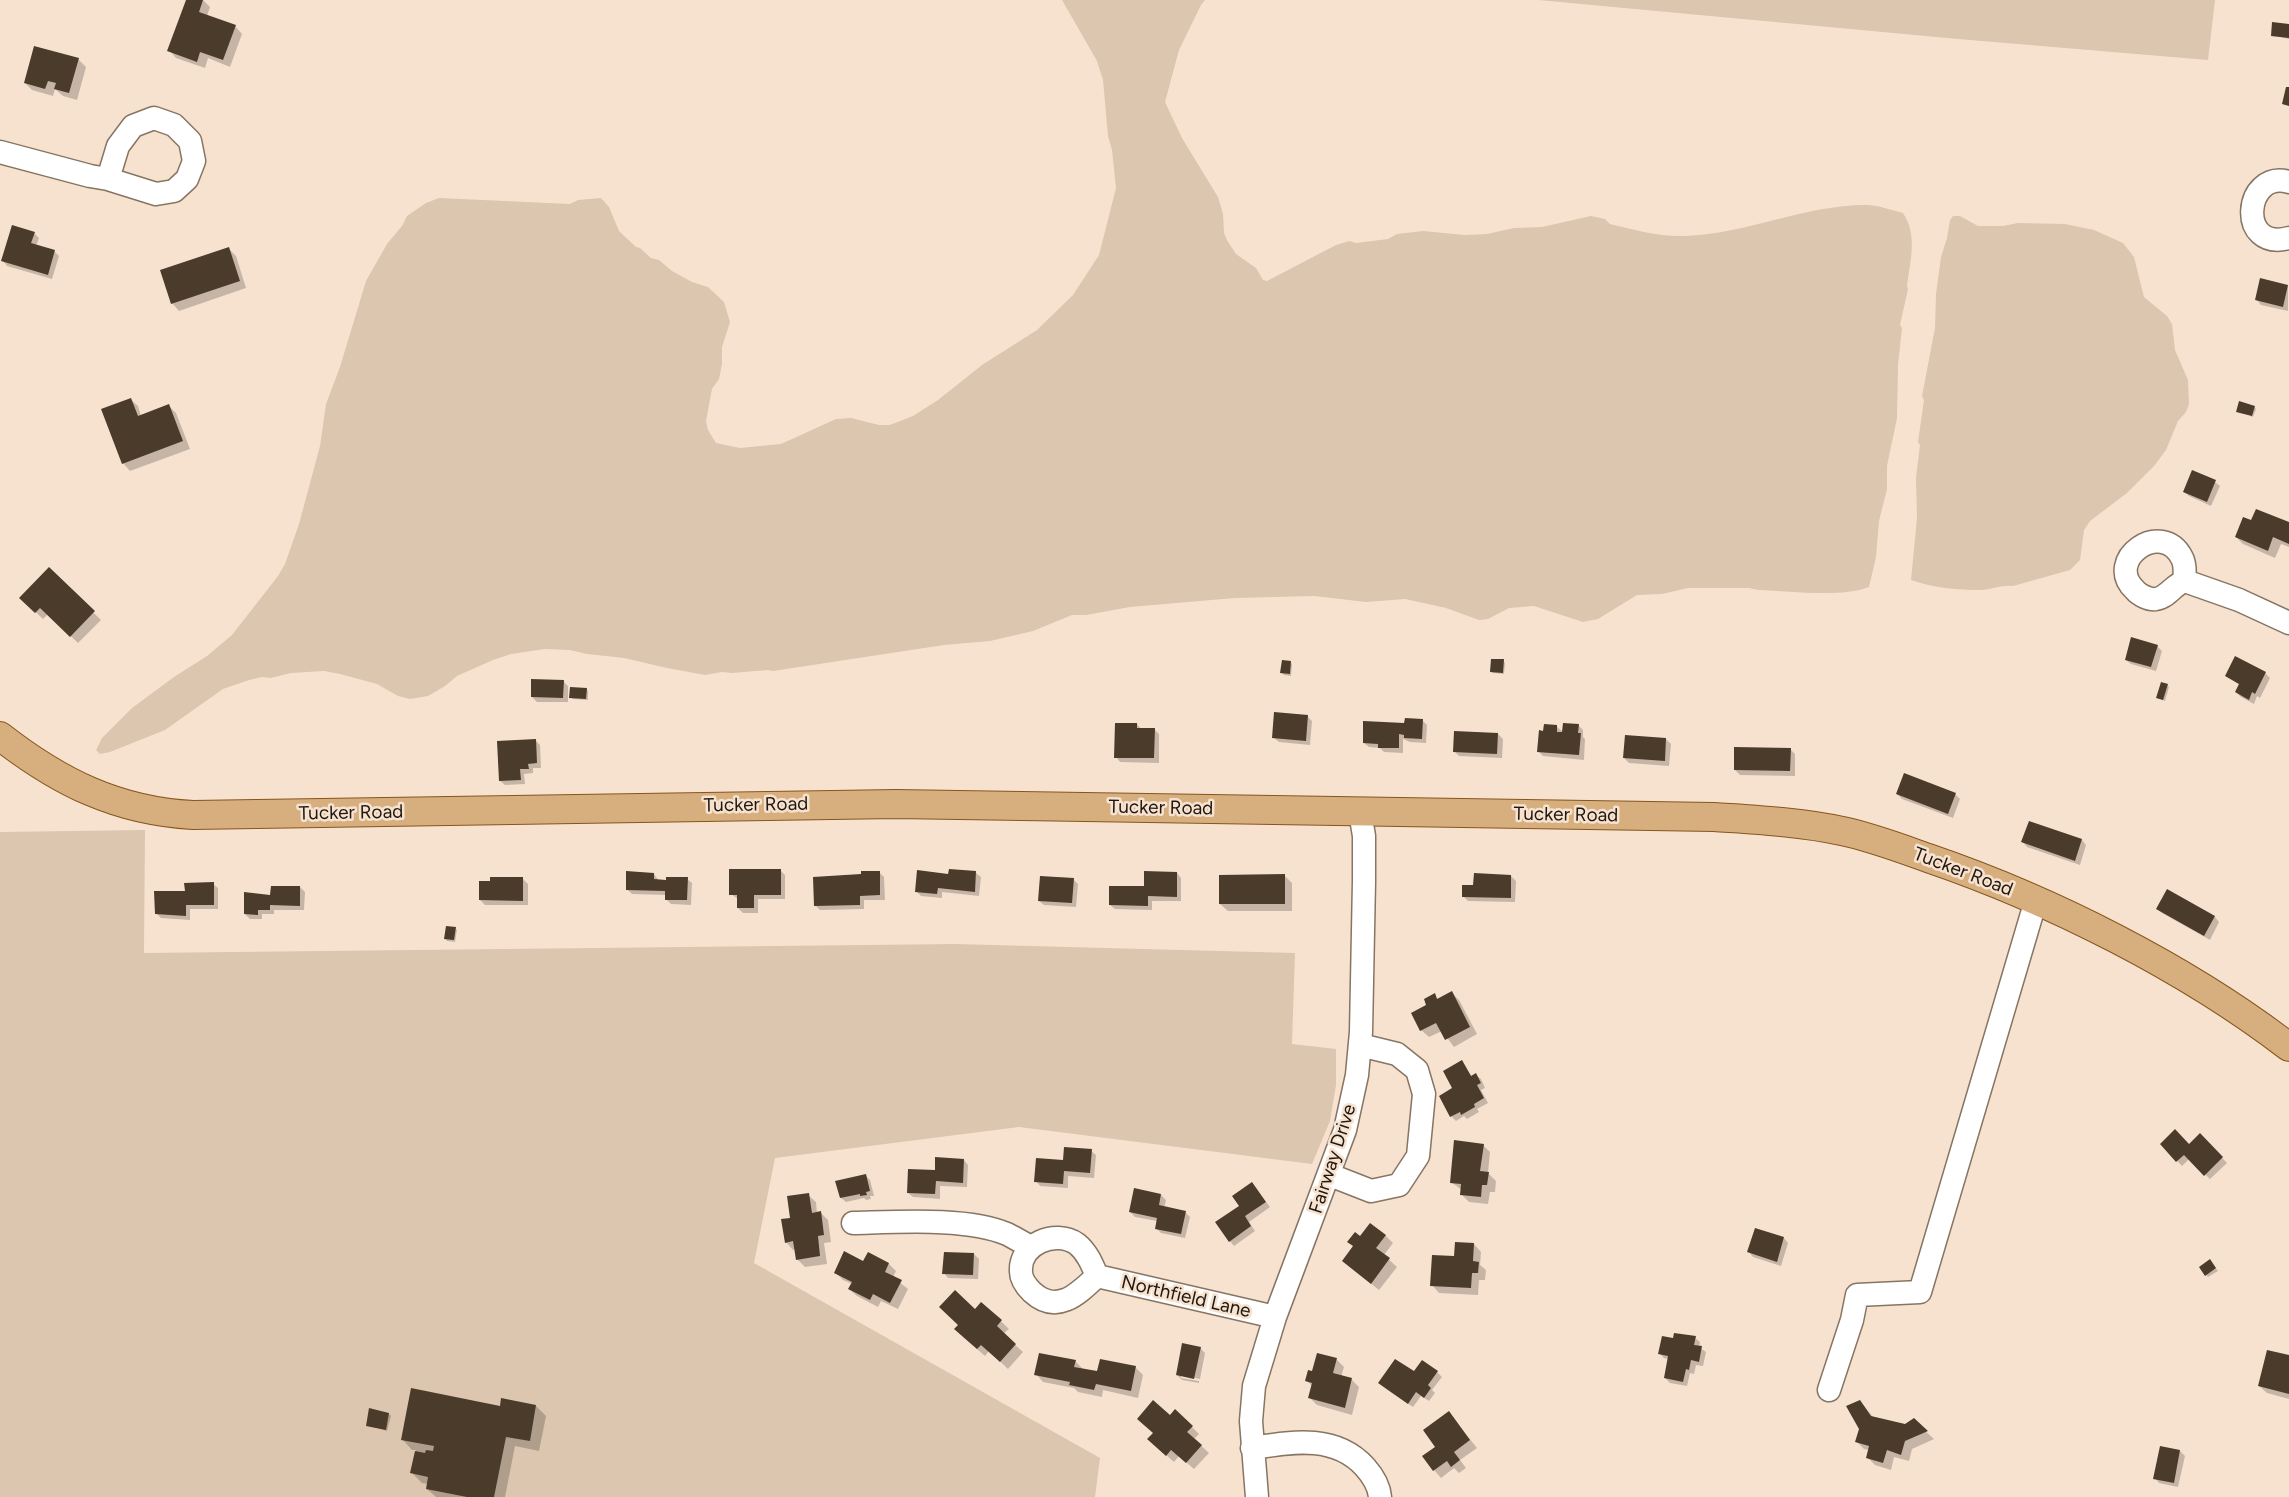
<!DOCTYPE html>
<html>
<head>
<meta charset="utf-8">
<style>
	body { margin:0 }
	canvas { display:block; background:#f7e2cf }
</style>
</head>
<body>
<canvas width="2289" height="1497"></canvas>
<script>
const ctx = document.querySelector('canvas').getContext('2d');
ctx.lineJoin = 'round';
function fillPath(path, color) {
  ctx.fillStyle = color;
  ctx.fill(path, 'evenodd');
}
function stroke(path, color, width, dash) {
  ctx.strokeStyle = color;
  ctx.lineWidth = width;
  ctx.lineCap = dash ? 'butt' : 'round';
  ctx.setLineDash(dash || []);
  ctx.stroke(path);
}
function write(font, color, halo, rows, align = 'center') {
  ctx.font = font + ' Figtree,sans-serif';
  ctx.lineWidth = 5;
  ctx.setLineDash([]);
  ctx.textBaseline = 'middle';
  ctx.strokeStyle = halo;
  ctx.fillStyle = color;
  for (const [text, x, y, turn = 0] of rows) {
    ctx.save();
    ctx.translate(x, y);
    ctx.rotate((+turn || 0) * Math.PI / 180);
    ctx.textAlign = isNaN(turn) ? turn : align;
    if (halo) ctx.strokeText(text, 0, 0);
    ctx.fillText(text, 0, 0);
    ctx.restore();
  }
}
fillPath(new Path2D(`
	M1062,0h143l-4,5 -22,45 -14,52 17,36 36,59 5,17 1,19 4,9 8,12 20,14 7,12 4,1 69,-36 13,-4 7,2 32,-4 9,-5 26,-3 42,4 22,-1 27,-6 28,-1 49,-11 14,3 5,5c26,6 49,13 75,12 62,-2 119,-31 181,-31 12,0 25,5 37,8 15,22 7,49 4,73l1,3 -8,36 2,3 -4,37 -1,53 -10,48v23l-8,32 -3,36 -7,30c-28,11 -80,4 -111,3l-9,-2h-61l-26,6 -25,1 -39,24 -15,3 -49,-16 -25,2 -21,11 -9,1 -33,-12 -41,-9 -39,3 -52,-6 -79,2 -105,9 -44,8h-14l-39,16 -43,10 -46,4 -171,26 -5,-1 -36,3 -10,-1 -17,3 -38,-7 -43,-10 -37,-4 -17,-4 -25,-1 -34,5 -18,6 -36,16 -12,10 -17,10 -18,3 -12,-3 -21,-12 -37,-10 -16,-3 -33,2 -20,5 -9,-1 -13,3 -26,9 -58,41 -55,22 -10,2 -4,-4 6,-12 30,-30 42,-31 33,-21 25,-21 46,-59 7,-12 14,-40 21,-78 6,-42 14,-37 26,-86 21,-37 15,-18 5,-10 19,-13 13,-5 131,6 8,-4 23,-2 8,9 10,24 17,16 4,1 11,10 8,2 13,11 20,11 16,5 16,15 6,20 -8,25v17l-3,15 -7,10 -6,32 2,9 8,13 24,5 41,-4 55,-25 15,-1 28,7h11l23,-9 25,-16 44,-35 55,-35 36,-35 26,-40 17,-67 -4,-38 -4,-14 -5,-56 -6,-19z
	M1538,0h677l-7,60 -250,-21z
	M1953,216h7l18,10h25l15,-3 47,1 29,6 29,13 11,14 10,40 23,19 5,8 3,26 13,30 1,24 -3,8 -8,9 -12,29 -12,16 -27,27 -37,28 -6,9 -4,30 -10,10 -57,16c-11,-1 -20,3 -31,4 -25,0 -48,-2 -71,-10l6,-62 -1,-40 4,-33 -2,-3 6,-42 -2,-4 13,-68 1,-34 5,-37 6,-19 3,-18z
	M145,830l-1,123 811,-9 340,9 -3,91 44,5v36l-6,36 -18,43 -293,-37 -244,31 -21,105 346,195 -5,39h-1095v-665z`), '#dcc6b0');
fillPath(new Path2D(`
	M187,0h16l7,7 -3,9 28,10 7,8 -12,33 -22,-9 -3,10 -29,-10 -7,-8z
	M2289,25v14l-17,-4z
	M78,59l8,8 -9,33 -14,-4 -8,-7 -2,7 -21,-6 -7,-7z
	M34,233l5,5 -3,8 18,5 5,5 -7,23 -45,-13 -4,-5z
	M228,248l8,8 10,32 -67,23 -7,-8z
	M2288,286v25l-27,-6 -4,-5z
	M130,399l8,7 3,10 28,-10 7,7 14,36 -60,22 -7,-8z
	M2254,407l2,2 -3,8 -15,-6z
	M2215,482l5,4 -9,20 -22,-10 -5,-4z
	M2252,522l37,2v23l-8,-3 -6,14 -32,-14 -7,-7z
	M49,569l52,51 -23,23 -30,-29 -5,5 -22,-21z
	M2157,646l5,5 -6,20 -25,-7 -5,-4z
	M1503,661l2,2 -1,11 -11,-1 -2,-2z
	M1290,662l2,2 -1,12 -7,-1 -2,-2z
	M2265,673l5,5 -10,20 -3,-2 -3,8 -13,-7 -5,-5 4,-7 -14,-9z
	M563,681l5,5v16h-31l-5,-5z
	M2167,685l2,2 -4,14 -5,-2 -2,-2z
	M586,689l2,2v9l-15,-1 -2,-2z
	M1307,716l5,5 -2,24 -31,-3 -5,-4z
	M1422,720l5,5 -1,18 -16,-1 -7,-3v14l-19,-1 -4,-4 -11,-1 -5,-4 42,-19z
	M1137,724l4,5h13l5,5v29l-39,-1 -4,-5z
	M1578,725l5,5v7l2,2 -1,21 -41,-4 -4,-4 5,-20 12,-6 7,6z
	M1498,734l5,5 -1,19 -43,-2 -5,-5z
	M1666,739l5,5 -2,22 -40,-3 -5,-5z
	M535,740l5,5 1,23h-8v5l-9,1 1,10 -20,1 -5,-4z
	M1791,750l4,4v22l-55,-1 -5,-5z
	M1904,775l52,20 4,4 -7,19 -51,-19 -5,-5z
	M2082,840l4,5 -6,20 -53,-18 -4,-5z
	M950,870l26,3 5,4 -2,19 -37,-4v6l-21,-2 -5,-5 33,-16z
	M781,871l4,4v24h-27v14h-15l-5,-5v-9l-7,-5z
	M879,872l5,5 1,23h-21v9l-44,1 -5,-5 47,-30z
	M1177,873l4,5v23h-29v9l-37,-1 -5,-4z
	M654,874l5,7 28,-2 5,4 -1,22 -20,-1 -5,-5v-4l-34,-1 -5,-5z
	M1285,876l7,7v28h-64l-8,-7z
	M1511,876l5,5 -1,21 -47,-1 -5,-5 11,-10z
	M523,879l5,5v21h-43l-5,-5z
	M1073,879l5,5 -2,23 -32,-2 -5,-4z
	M213,884l5,4v21h-28v11l-29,-2 -5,-5 30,-21z
	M300,887l5,5 -1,18h-30v4h-12v5h-12l-5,-5 27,-18z
	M2167,891l48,26 4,5 -9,18 -48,-27 -5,-4z
	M455,928l2,2 -2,12 -8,-1 -2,-3z
	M1452,993l7,7 18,34 -23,13 -12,-16 -13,6 -8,-7 7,-25 6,-10 5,5z
	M1462,1062l10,15 4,-2 5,4 4,9 -4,2 7,13 -11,6 2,3 -12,7 -3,-3 -8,5 -5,-5 3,-27z
	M2200,1135l27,28 -17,16 -21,-20 -7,7 -21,-22 28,1z
	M1483,1145l7,7 -2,21 8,8 -1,11h-5l-2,12 -19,-2 -8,-8 1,-4 -11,-8z
	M1091,1151l5,4 -2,23 -26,-2v12l-28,-2 -4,-5 28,-20z
	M964,1160l4,5 -1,22 -27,-1v13l-27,-2 -5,-4 28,-22z
	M865,1175l5,5 4,16h-4l1,3 -5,1 -2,-2 -18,4 -5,-4z
	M1252,1184l18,23 -21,15 6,9 -21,15 -4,-5 11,-35z
	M808,1195l8,7 1,11h4l7,7 3,22 -7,1 3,21 -22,3 -8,-8 -1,-10 -3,1 -7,-8 5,-23z
	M1161,1195l5,5 -2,8 21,4 5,5 -5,21 -24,-5 -5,-5 1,-7 -22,-4 -5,-5z
	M1385,1235l8,8 -9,12 13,12 -18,23 -36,-29 17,-23z
	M1784,1238l4,5 -7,23 -28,-9 -4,-5z
	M1474,1244l7,8 -1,13 6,5 -1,10h-6l-1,15 -39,-2 -7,-8 23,-27z
	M868,1254l21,10 7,7 -3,6 15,12 -10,20 -17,-8 -3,6 -21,-11 -8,-7 3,-5 -9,-4 -8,-8 29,-10z
	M974,1254l5,5 -1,20 -30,-1 -4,-5z
	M2212,1263l6,8 -10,6 -8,-9z
	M982,1303l27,26 -6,5 20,18 -15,17 -19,-18 -4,5 -22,-19 -3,-12z
	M1695,1338l5,4 -1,5 7,5 -3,14 -7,-1 -2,9 -4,-1 -3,13 -17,-3 -5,-5 4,-19 -5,-1 -5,-5 15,-13z
	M1200,1348l5,5 -5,26 -19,-4v3l18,3v2l-17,-3 -5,-5z
	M2289,1356v43l-22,-6 -8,-7z
	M1336,1359l8,8 -3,10 11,3 7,7 -7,28 -35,-10 -7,-7 2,-12 -5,-5 6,-8z
	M1075,1361l8,8 15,4 37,-6 8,8 -5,23 -35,-8 -1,7 -24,-5 -4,-4 -31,-6 -7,-8z
	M1437,1372l5,5 -10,13 3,3 -6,8 -8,-5 -8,11 -28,-19 29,-15z
	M1860,1401l13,16 32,8 8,-5 21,19 -22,10 -3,12 -15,-4 -3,13 -16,-5 -8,-8 2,-7 -5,-1 -8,-8 4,-12z
	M536,1406l10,10 -7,35 -24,-5 -10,51h-69l-9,-8 1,-5 -6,-1 -10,-10 4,-23h-4l-10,-11 99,-32z
	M1449,1413l28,35 -17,12 6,8 -7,5 -5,-5 -13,10 -7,-8 3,-22z
	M389,1414l2,2 -4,15 -20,-6z
	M1170,1417l22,10 7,7 -5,5 15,14 -15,16 -15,-13 -5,6 -18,-16 -2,-13z
	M2161,1448l19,3 5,5 -7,31 -19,-4 -4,-5z`), '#0003');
fillPath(new Path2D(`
	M186,0h17l-4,12 37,13 -13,35 -23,-8 -3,10 -30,-11z
	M2272,22l17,2v14l-18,-2z
	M34,46l45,12 -10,35 -15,-4 2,-6 -8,-2 -3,8 -21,-6z
	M2286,87h3v19l-7,-2z
	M12,225l23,7 -4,11 24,7 -7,25 -47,-14z
	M229,247l11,34 -69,23 -11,-34z
	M2260,278l28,7 -5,22 -28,-7z
	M131,398l7,18 31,-12 14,37 -61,23 -21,-55z
	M2239,401l16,5 -3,10 -16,-4z
	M2192,470l24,10 -9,22 -24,-10z
	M2256,509l33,13v22l-16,-7 -5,14 -33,-14 8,-20 8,3z
	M49,567l46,44 -25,26 -30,-29 -5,5 -16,-15z
	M2131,637l27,8 -7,22 -26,-7z
	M2235,656l31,16 -11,22 -3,-2 -3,8 -14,-8 4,-8 -14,-8z
	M1491,659h13l-1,14 -13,-1z
	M1282,660l9,1 -1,13 -10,-1z
	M531,679l33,1 -1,18 -32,-1z
	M2161,682l7,2 -5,16 -7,-2z
	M570,687l17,1 -1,11 -17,-1z
	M1274,712l34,3 -2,26 -34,-3z
	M1405,718l18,1 -1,20 -18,-1v-3l-5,-1v14h-21v-4l-15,-1v-22l41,2z
	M1115,723h22v5h18l-1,30h-40z
	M1563,723l16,1 -1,9h3l-2,22 -42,-3 2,-22 4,1 1,-7 13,1v7h5z
	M1454,731l44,2 -1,21 -44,-2z
	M1625,735l41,3 -1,23 -42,-3z
	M536,739l1,24 -9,1 1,5h-9l1,11 -22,1 -2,-40z
	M1734,747l57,1 -1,23 -56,-1z
	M1904,773l52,20 -8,21 -52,-20z
	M2029,821l53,18 -7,22 -54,-19z
	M729,869h52v26h-27v13h-17v-13h-8z
	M949,869l27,2 -1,21 -37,-4 -1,6 -22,-2 2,-22 31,4z
	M626,871l28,2v6l12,1v-3h22l-1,23h-22v-9l-39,-1z
	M861,871h19v24l-20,1v9l-46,1 -1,-29 48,-3z
	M1144,871l33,1v25l-29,-1v10l-39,-1v-19h35z
	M1474,873l37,2v23l-49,-1v-12h11z
	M1285,874v30h-66v-29z
	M1040,876l34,2 -2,25 -34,-2z
	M490,877h33v24l-44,-1v-19h11z
	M214,882v23h-28v11l-31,-2 -1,-23h31l-1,-8z
	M271,886h29v20l-30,-1v5h-12v5l-14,-1v-22l26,3z
	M2167,889l48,27 -11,20 -48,-27z
	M446,926l10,1 -2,13 -10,-1z
	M1452,991l18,36 -25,13 -9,-17 -16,8 -9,-18 15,-8 -2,-6 11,-6 2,6z
	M1462,1060l9,16 5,-3 5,10 -4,2 7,13 -10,6 1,3 -14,8 -1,-3 -10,5 -11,-21 13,-8 -9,-17z
	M2175,1129l14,15 11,-11 23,24 -19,19 -20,-21 -8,7 -16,-18z
	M1454,1140l30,4 -4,27 9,1 -2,13h-5l-1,12 -21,-2 1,-11 -11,-1z
	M1064,1147l28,2 -2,24 -26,-2 -1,13 -29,-2 2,-24 27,2z
	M935,1157l29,2 -1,24 -27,-2 -1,13 -28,-1 1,-24 27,1z
	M866,1174l4,17 -4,1 1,3 -7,1v-2l-20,4 -5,-17z
	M1252,1182l14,20 -21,14 6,10 -22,16 -14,-20 24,-16 -7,-10z
	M1134,1188l27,6 -2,11 27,6 -5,23 -26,-5 2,-11 -28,-6z
	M809,1193l3,20 9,-2 3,24 -6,1 2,20 -24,4 -3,-19 -8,2 -4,-24 9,-1 -3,-22z
	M1370,1223l16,12 -10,13 14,10 -19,26 -29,-23 11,-15 -6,-4 8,-10 5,4z
	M1755,1228l29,9 -7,25 -30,-10z
	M1455,1242l19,1 -1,18 6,1 -1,11h-6l-1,15 -41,-2 2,-31 22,1z
	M844,1251l19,10 5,-9 21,11 -4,9 17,8 -12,23 -17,-9 -3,6 -22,-11 4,-7 -18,-9z
	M944,1252l30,1 -1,22 -31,-1z
	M2210,1259l6,9 -11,8 -6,-9z
	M955,1290l20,19 6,-7 21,18 -5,6 19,18 -16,18 -19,-17 -4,4 -23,-20 4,-4 -19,-18z
	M1674,1333l22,3 -2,9 8,1 -3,16 -8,-2 -2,10 -3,-1 -3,13 -19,-4 4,-22 -10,-2 4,-18 11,2z
	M1182,1343l19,4 -7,32 -18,-4z
	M2267,1350l22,5v39l-31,-8z
	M1039,1353l37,7 -2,7 23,4 3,-12 36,7 -5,25 -35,-7 -2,6 -25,-5 1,-3 -36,-7z
	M1317,1353l20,5 -4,15 19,5 -7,30 -37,-10 4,-15 -7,-2 3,-11 4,1z
	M1395,1359l19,12 8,-11 16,11 -10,14 3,3 -7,10 -8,-6 -8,12 -30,-21z
	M411,1388l89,18 1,-8 35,7 -6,36 -24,-4 -12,60h-27l-41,-8 2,-12 -18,-4 5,-22 10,2 1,-3 7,1 1,-5 -33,-6z
	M1153,1400l17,15 5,-6 18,17 -6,6 15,13 -16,18 -15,-13 -5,6 -19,-17 6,-6 -16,-14z
	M1860,1400l11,16 34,8 9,-6 14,13 -23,10 -4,14 -14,-5 -4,13 -17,-5 3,-12 -14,-4 4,-13 -13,-23z
	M369,1408l20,5 -3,17 -20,-4z
	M1449,1411l21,29 -16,12 6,8 -9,7 -4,-6 -14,10 -11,-15 13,-9 -12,-17z
	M2160,1446l20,4 -6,33 -21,-4z`), '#4b3b2b');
const minor = new Path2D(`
	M0,152l90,24 18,3 48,15 18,-3 13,-12 7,-18 -4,-20 -16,-16 -20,-7 -21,8 -15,20 -10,33
	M2289,182c-45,-13 -53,70 0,56
	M2185,581c-1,-8 1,-16 -3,-23 -20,-40 -79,2 -47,32 4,5 14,10 21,9 11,-1 18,-15 29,-18l54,19 50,23
	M1330,1175l41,16 28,-6 19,-29 6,-62 -7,-24 -20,-16 -37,-9
	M853,1223c43,-1 115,-6 154,11 8,4 16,9 24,13
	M1097,1276c-5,-12 -10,-24 -20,-32 -22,-15 -58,0 -56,28 0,8 6,15 11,20 25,23 46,2 65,-16l178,41
	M1829,1390l23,-70 5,-25 63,-3 116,-392
	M1252,1448c40,-6 83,-14 113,19 8,9 14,18 15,30
	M1257,1497l-6,-76 3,-35 21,-69 70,-187 12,-55 4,-43 3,-151v-45l-4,-24`);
const major = new Path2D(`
	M0,736c59,46 117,75 193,79l703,-11 818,13c43,3 86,5 128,14 29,6 58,17 86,27 123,42 258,110 361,189`);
stroke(minor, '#877563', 25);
stroke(major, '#85561f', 30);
stroke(minor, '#fff', 22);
stroke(major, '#d7ae7d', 28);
write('19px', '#1f1811', '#f7e2cf', [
	["Tucker Road",756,805,-1],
	["Tucker Road",1161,808,1],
	["Tucker Road",351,813,-1],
	["Tucker Road",1566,815,1],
	["Tucker Road",1963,872,21],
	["Fairway Drive",1333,1159,-72],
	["Northfield Lane",1186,1297,13]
]);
</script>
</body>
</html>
